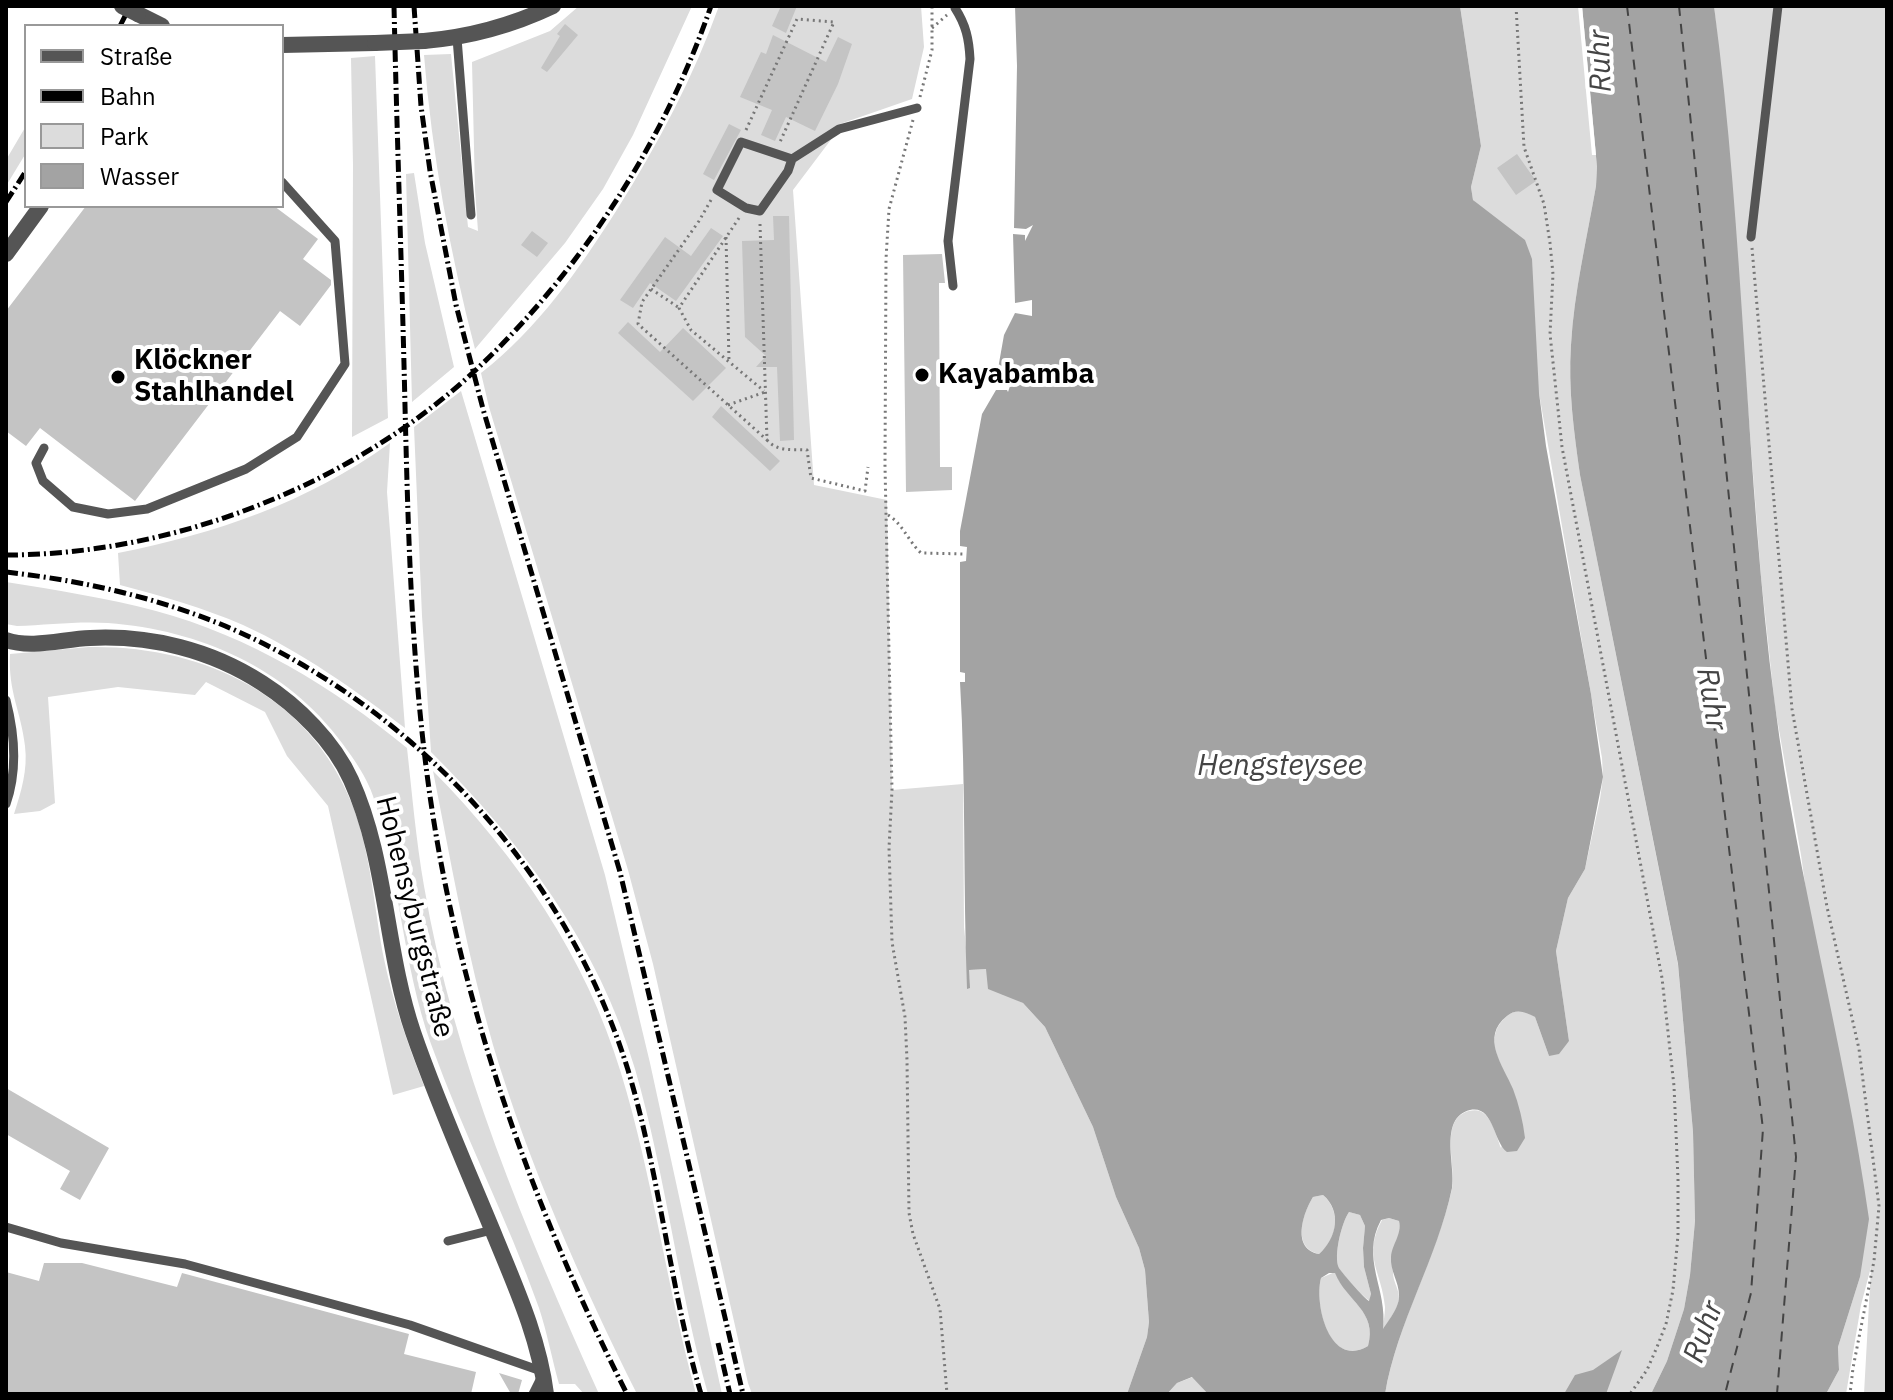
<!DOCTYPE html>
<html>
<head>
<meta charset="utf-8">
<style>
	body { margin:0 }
	#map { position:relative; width:1893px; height:1400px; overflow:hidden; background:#fff; font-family:"IBM Plex Sans",sans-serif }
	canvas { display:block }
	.frame { position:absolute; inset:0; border:8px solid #000; pointer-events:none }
	.legend { position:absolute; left:24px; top:24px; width:260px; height:184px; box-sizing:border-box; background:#fff; border:2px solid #999; margin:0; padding:10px 14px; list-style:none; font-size:24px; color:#000 }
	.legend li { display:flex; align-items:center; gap:16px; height:40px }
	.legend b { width:40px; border:2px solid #999 }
</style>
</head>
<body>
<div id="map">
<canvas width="1893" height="1400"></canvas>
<div class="frame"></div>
<ul class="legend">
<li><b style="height:10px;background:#555"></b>Straße</li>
<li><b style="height:10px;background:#000"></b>Bahn</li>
<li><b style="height:22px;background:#dcdcdc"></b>Park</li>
<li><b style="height:22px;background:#a3a3a3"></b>Wasser</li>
</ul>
</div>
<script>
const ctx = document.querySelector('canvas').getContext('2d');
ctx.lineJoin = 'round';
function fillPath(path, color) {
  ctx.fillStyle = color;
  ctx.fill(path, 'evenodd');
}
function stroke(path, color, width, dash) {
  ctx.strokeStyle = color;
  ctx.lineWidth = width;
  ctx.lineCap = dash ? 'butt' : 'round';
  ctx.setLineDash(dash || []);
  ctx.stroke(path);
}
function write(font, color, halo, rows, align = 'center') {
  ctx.font = font + ' "IBM Plex Sans",sans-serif';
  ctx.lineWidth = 8;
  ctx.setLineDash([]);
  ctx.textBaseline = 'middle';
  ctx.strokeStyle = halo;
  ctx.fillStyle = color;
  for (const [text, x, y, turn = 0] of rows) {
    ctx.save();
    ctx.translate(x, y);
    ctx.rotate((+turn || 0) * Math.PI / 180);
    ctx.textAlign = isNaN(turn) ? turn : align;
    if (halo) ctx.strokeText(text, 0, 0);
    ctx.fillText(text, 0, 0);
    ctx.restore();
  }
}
fillPath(new Path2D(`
	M579,6h113l-59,129 -30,54 -38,54 -90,106c-25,-96 -43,-194 -51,-294l27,-1 17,173 10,4 -3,-41 -3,-128 78,-31z
	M719,6h202l3,41 -12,52 -72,25 -1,5 -46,61 21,295 73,15 5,290 71,-6 1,143 6,60 -2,-17 18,-1 23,27 14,7 22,24 48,100 23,70 23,51 6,22 4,52 -2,15 -20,57h-375l-4,-11 -95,-419 -25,-94 -139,-463 -8,-34c58,-45 98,-104 137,-165 40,-64 75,-130 101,-202z
	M1460,6h122l15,161 -1,19c-9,52 -22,106 -25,159 -3,44 3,87 9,130l98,490 15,167 2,89 -5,54 -6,34 -17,52 -16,33h-266c12,-70 51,-136 67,-205 5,-22 -14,-70 17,-78 21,-6 26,22 32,37l15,-48c-7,-28 -38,-58 -10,-83 10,-9 19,-6 29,0l14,39 20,-15 -13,-90 12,-53 17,-29 15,-70 3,-22 -1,-19 -63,-365 -60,-187 -6,-6 -2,-13 10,-41z
	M1714,6h173v1388h-23l7,-127 -10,38 -15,89h-20l13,-24 -1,-23 22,-70 -59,-422 -26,-148 -14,-130 -36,-467z
	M375,56l13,362 -36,19 1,-272 -2,-107z
	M26,126v27l-20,33v-26z
	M414,173l11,70 29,124 -42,35 -6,-228z
	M461,391l144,484 45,188 72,331h-14c-30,-107 -42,-218 -73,-325 -36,-123 -114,-228 -204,-317l-9,-136 -8,-189z
	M390,443l-3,49 18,236c-50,-38 -103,-76 -162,-103 -39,-17 -81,-29 -123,-40l-2,-32c100,-20 188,-50 272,-110z
	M6,582c50,8 101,16 150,29 93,25 177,76 251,137 5,45 9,92 17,138 30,177 102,345 175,508h-15l-9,-10h-16c-7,-25 -12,-52 -20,-76 -32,-90 -76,-175 -108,-264 -29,-81 -31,-168 -58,-248 -6,-18 -19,-37 -31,-53 -55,-75 -142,-113 -234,-120 -30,-2 -62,2 -91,3l-11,-2z
	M89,647c112,-2 220,47 263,157 19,48 22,104 32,155 9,44 24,85 40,127l-31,9 -65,-289 -41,-50 -22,-44 -59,-30 -11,13 -77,-8 -70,10 7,106 -15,8 -26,3c7,-22 14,-44 11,-68 -4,-35 -17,-54 -15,-92z
	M433,771c84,85 153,186 188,302 32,105 46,215 75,321h-59c-56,-112 -108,-229 -144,-349 -26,-90 -42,-183 -60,-274z
	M1323,1195c19,17 14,44 -4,59 -28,-6 -16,-42 -6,-57z
	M1349,1212l11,3 5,11 -2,22 1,19 7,27 -1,7c-7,-4 -26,-25 -31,-33 -6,-12 3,-46 10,-56z
	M1389,1218l10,3c3,16 -8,34 -6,51 0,12 9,20 5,32 -4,10 -11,19 -16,29 1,-8 3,-18 3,-26 -3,-35 -23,-51 -3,-87z
	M1335,1272c11,29 43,39 33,74 -39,23 -54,-41 -47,-68z
	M1193,1377l15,17h-41l10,-11z`), '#dcdcdc');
fillPath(new Path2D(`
	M1015,6h445l21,140 -10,41 2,13 52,40 7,19 7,134 7,53 45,248 12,83 -18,92 -17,29 -12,53 13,90 -10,13 -10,2 -14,-39c-9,-5 -19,-9 -28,-1 -27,21 -4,49 6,73 6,16 10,32 12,49l-8,13 -10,1c-14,-10 -13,-47 -37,-42 -32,8 -14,56 -18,78 -15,71 -55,135 -67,206h-177l-16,-17 -15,6 -10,11h-40l20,-57 2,-15 -4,-52 -6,-22 -23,-51 -23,-70 -48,-100 -22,-24 -35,-14 -2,-20 -17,1 1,18 -3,1c-4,-102 -1,-205 -7,-307h5v-9l-5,-1v-110l6,-1 1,-14 -7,-1v-15l22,-117 14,-24h11l1,2 5,-15 -17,3 8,-45 11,-22 17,3v-16l-17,3 -2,-69 12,1v6l8,-16 -7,4 -12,-1 3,-162zM1323,1195c19,16 14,43 -4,59 -28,-5 -16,-41 -6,-57zM1349,1212l11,3 5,11 -2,22 1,19 7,27 -2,7c-7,-5 -25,-26 -30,-33 -6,-12 3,-46 10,-56zM1389,1218l10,3c3,14 -7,23 -8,36 -1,14 8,25 8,38 1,11 -10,25 -16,34 5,-40 -23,-70 -2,-109zM1329,1273h6c11,28 43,38 33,73 -38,23 -54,-41 -47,-68z
	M1582,6h132c31,232 31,467 61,699 22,173 70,342 94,514l-9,58 -22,70 1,23 -13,24h-175l16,-33 17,-52 6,-34 5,-54 -2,-89 -15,-168 -98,-489c-6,-43 -12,-86 -9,-130 3,-53 16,-107 25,-159l1,-19z
	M1622,1350l-16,44h-42l11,-19 18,-5z`), '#a3a3a3');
fillPath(new Path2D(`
	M1578,6h4l14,149h-4z`), '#fff');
stroke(new Path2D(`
	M1627,6l136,1123 -12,164 -26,101
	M1679,6l117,1151 -19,237`), '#444', 2, [10, 8]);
fillPath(new Path2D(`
	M781,6h16l-11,27 -14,-7z
	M565,24l13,11 -31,37 -6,-4 19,-32 -3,-2z
	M773,35l53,27 12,-25 14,7 -14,40 -23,47 -29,-14 -11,24 -14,-6 11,-25 -32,-13 21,-45 5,2z
	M729,124l12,6 -27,50 -11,-6z
	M1517,154l19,27 -20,14 -19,-27z
	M86,206h188l44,33 -15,20 28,21v5l-31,41 -20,-15 -145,190 -95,-73 -14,18 -20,-15v-120z
	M773,216h16l5,224 -14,1 -3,-74h-21l10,-11 -21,-19 -3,-96 32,-1z
	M711,228l12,8 -47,65 -26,-18 -17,25 -13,-8 45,-63 26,19z
	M532,231l16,12 -11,14 -16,-12z
	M942,254l3,29h-6l1,184h12v23l-46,2 -3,-237z
	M628,322l32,30 23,-24 43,40 -33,33 -75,-68z
	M721,406l59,55 -10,10 -58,-54z
	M6,1088l103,60 -29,52 -20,-11 10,-18 -64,-37z
	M44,1263h38l95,24 5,-14 227,61 -5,20 72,18 -5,22h-465v-122l33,9z
	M499,1373l23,7 -4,14h-7z`), '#c4c4c4');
stroke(new Path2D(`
	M1516,6l8,141 20,57 6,39 3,31 -3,60 12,113 100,531 12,108 4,93v56l-5,55 -7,34 -9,23 -10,23 -17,24
	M932,28l15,-13
	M920,97l12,-47v-44
	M913,120l-24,89 -3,50 -1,207 7,324 -3,58 3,94 13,75 2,43 2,153 4,21 27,75 7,85
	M746,130l51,-111 37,3 -54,120
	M711,200l-12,21 -57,81 -4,22 129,116
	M739,218l-60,90 12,22 73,61
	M760,224l7,216c10,12 25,9 40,10l4,28 54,13 3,-24
	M726,237l3,124
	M1752,248l40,461 35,198 32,142 20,157 -5,55 -21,107 -3,26
	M651,289l27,18
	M728,405l37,-13
	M888,515c15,9 20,26 33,38l44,1`), '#777', 3, [2, 4]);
stroke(new Path2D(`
	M457,38l14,177
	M792,159l-4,12 -28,40 -14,-3 -29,-18 24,-48 51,17 47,-30 78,-21
	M1751,237l27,-231
	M953,286l-5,-45 22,-182c-1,-20 -4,-34 -15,-51
	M44,448l-8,15 7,18 30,26 35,7 39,-5 99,-40 51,-32 48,-73 -10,-123 -53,-59
	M6,700c9,35 12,70 0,104
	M6,1227l55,16 124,21 225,61 134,47 -11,22
	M448,1241l44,-11`), '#555', 9);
stroke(new Path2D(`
	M138,14l24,12
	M424,41c46,-4 87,-15 129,-35
	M282,45l93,-2
	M6,254l35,-48
	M6,640c26,9 57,-1 84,-2 61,-3 121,12 172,45 36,23 72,59 89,97 36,79 34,170 62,252 24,70 55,139 83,207 21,51 43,100 50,155`), '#555', 16);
stroke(new Path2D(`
	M394,6c3,133 8,267 11,400 4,160 8,320 40,477 36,178 100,349 182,511
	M414,6l7,100 9,65 26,134 27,104 137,463 123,522
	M120,26l10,-20
	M6,202l20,-31
	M6,555c170,0 351,-72 474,-189 103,-98 185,-226 231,-360
	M6,572c80,9 159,27 233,60 183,83 329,245 389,438 32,106 42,218 73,324
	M718,1343l12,51`), '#000', 5, [12, 4, 2, 4]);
stroke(new Path2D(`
	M122,6l16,8
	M375,43l49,-2`), '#555', 16);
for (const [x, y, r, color] of [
	[922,375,8,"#000"],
	[118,377,8,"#000"]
]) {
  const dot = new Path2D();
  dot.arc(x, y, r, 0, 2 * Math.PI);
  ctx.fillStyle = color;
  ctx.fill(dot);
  stroke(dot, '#fff', 3);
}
write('bold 28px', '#000', '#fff', [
	["Klöckner",134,361],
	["Stahlhandel",134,393],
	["Kayabamba",938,375]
], 'left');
write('28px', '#000', '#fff', [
	["Hohensyburgstraße",414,917,76]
]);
write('italic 30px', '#444', '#fff', [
	["Ruhr",1601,61,-92],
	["Ruhr",1711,699,80],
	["Hengsteysee",1280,766],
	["Ruhr",1704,1332,-70]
]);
</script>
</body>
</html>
